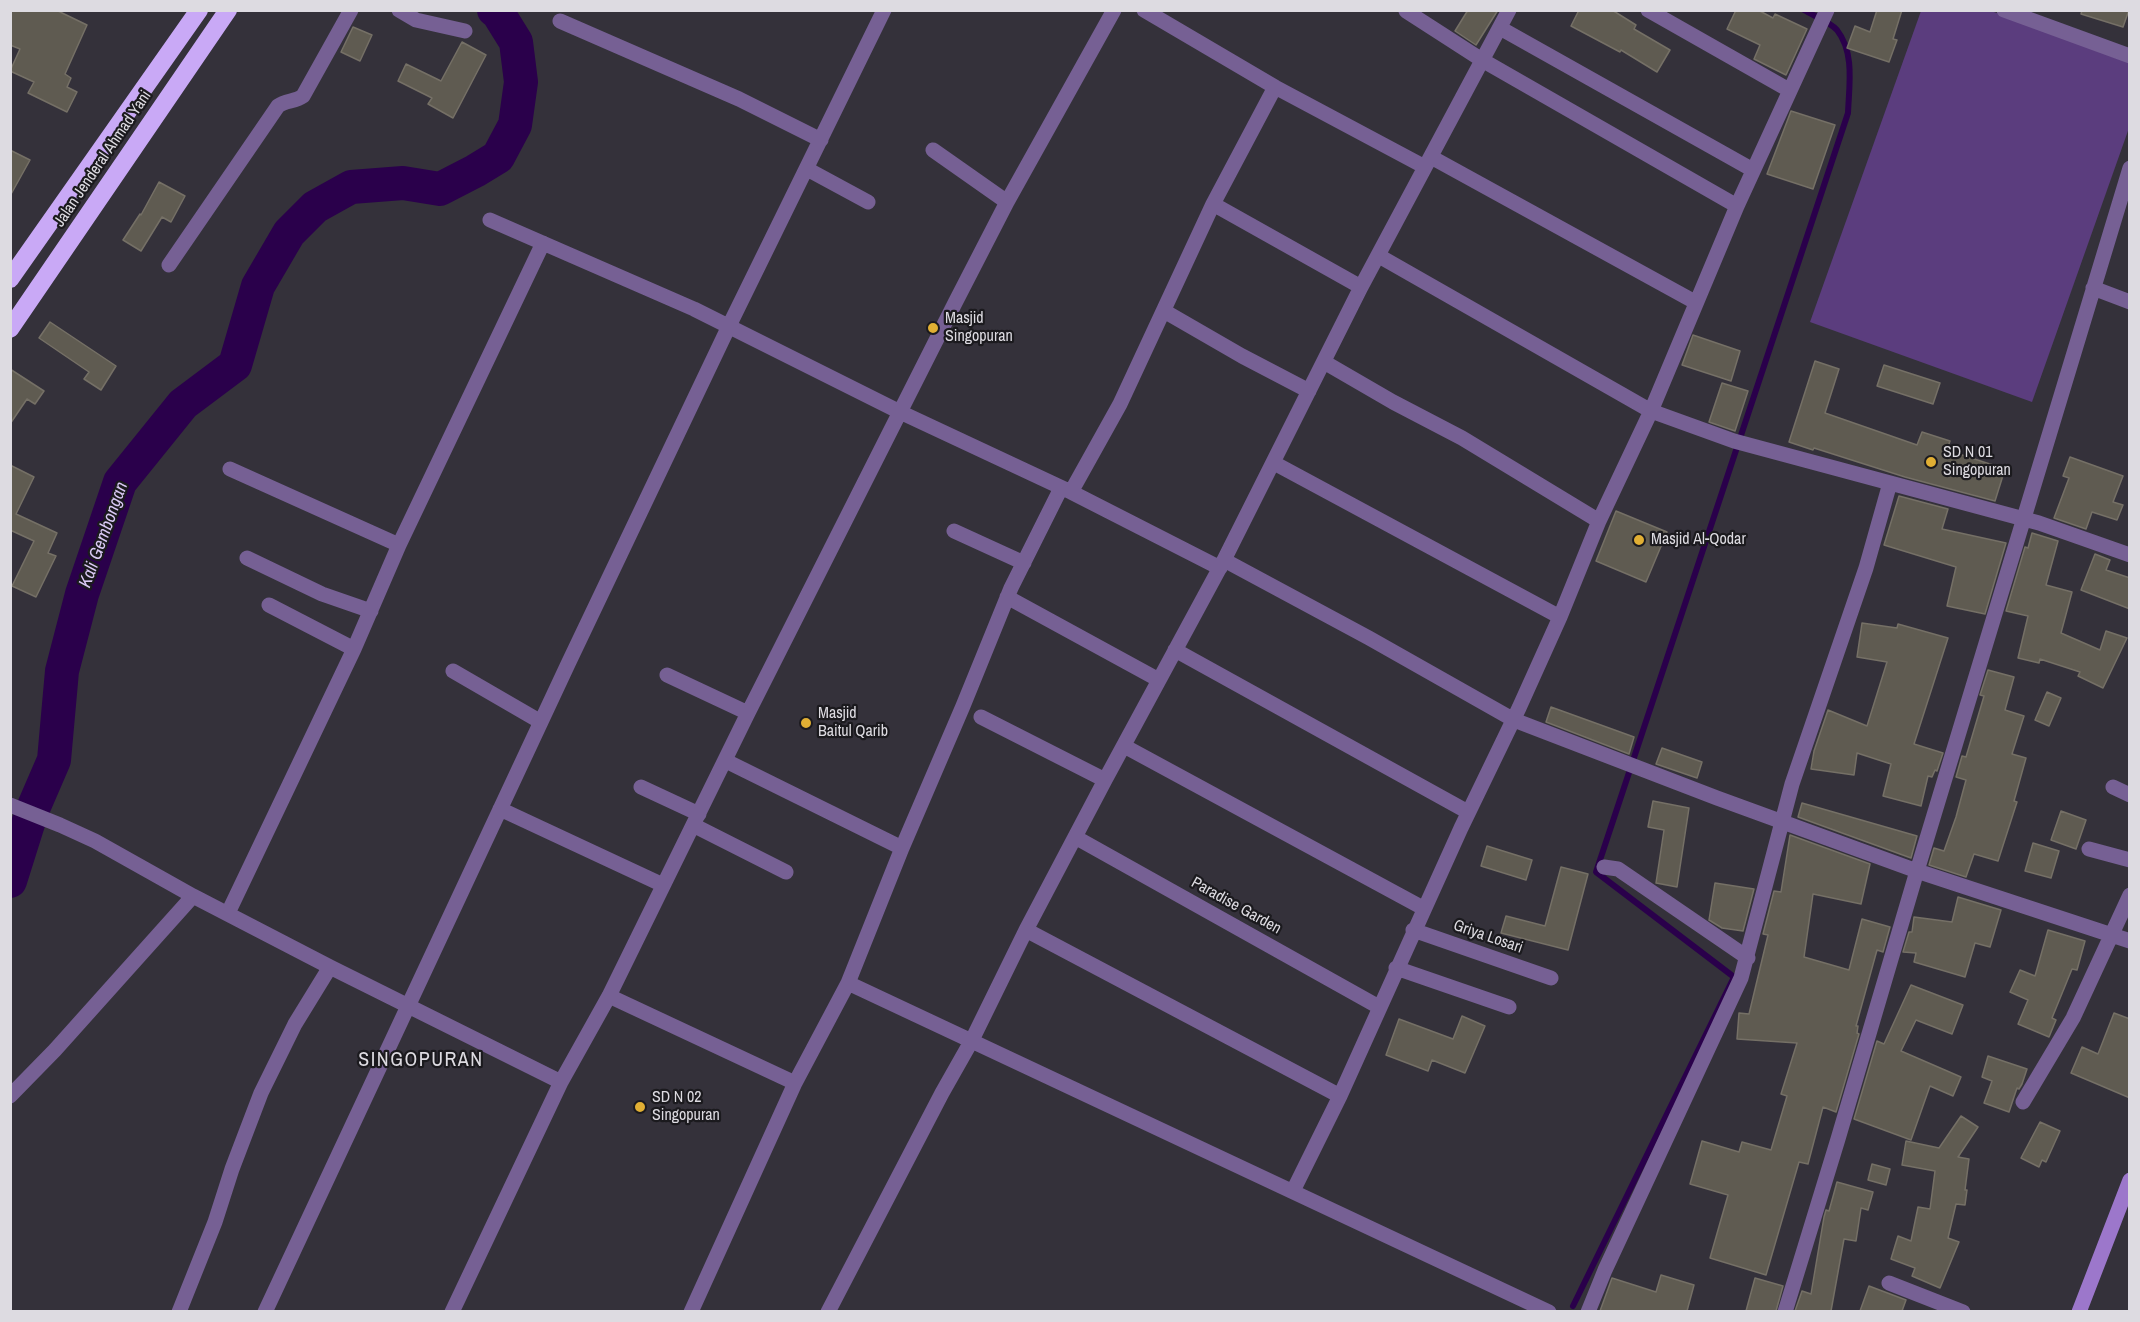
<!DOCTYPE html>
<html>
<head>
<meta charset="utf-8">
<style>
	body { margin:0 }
	#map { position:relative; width:2140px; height:1322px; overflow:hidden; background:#34313a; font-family:"Archivo Narrow",sans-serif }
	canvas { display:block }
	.frame { position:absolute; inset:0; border:12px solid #dddbe1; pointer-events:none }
</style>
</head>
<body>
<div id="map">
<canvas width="2140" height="1322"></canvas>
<div class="frame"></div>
</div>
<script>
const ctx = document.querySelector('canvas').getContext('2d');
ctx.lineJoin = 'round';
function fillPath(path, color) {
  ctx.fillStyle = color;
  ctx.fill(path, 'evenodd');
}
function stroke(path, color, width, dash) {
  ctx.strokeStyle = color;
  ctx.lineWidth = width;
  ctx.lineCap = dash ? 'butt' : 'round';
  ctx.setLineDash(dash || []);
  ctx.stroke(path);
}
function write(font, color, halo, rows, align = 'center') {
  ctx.font = font + ' "Archivo Narrow",sans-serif';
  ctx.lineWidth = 4.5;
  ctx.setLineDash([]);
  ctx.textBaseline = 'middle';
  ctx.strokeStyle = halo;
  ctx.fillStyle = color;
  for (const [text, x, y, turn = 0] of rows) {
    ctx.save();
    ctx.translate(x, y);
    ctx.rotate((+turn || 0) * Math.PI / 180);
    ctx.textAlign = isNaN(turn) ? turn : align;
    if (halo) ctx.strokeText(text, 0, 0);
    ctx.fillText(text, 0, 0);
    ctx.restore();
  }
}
fillPath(new Path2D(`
	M1921,11h70l138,49v68l-97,274 -222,-80z`), '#5b3d7e');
stroke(new Path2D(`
	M1573,1306l161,-329 -138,-105 252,-759c1,-27 7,-60 -11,-83 -7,-8 -23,-14 -33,-20`), '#2a004b', 6);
stroke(new Path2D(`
	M10,881l22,-70 22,-51 8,-89 20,-77 38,-112 63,-78 52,-39 23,-79 31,-53 26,-26 36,-20 52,-4 37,6 35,-18 23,-14 17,-32 6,-43 -5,-40 -18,-29 -4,-3`), '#2a004b', 34);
const building = new Path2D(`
	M10,10h46l31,15 -22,49 6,4 -4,9 10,5 -10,20 -39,-19 6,-11 -24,-11 10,-22 -10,-4z
	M1468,10h30l-22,35 -21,-14z
	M1579,10h33l24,15 -2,4 36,21 -13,22 -36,-22 -1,2 -49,-26z
	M1736,10h22l15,8 2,-4 32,15 -21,46 -32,-16 6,-14 -33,-16z
	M1877,10h25l-9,29 4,1 -8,22 -42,-14 8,-22 15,6z
	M2082,10h47l-6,17 -42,-13z
	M353,27l19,8 -12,26 -19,-9z
	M462,42l24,13 -33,63 -25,-14 4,-6 -34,-17 8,-17 35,17z
	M1791,111l44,14 -22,64 -46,-15z
	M10,150l20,10 -20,36z
	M159,182l26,14 -14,26 -9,-5 -21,34 -18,-11 17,-26 1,1z
	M50,322l66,44 -15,24 -17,-11 5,-7 -50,-34z
	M1693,335l47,16 -9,30 -49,-16z
	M1815,361l24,8 -14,44 92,32 5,-13 28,9 -3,9 58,19 -10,32 -90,-24 -91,-29 -1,2 -24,-8z
	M1884,365l56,18 -7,21 -56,-18z
	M10,369l34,22 -9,13 -8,-5 -17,25z
	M1722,383l26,8 -13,40 -26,-9z
	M2070,457l53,19 -10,26 10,3 -6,15 -25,-8 -6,17 -32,-11 15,-40 -6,-2z
	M10,465l24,12 -18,37 41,19 -9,20 8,3 -20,41 -24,-11 22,-45 -24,-11z
	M1899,496l49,13 -6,20 64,14 -21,71 -38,-8 9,-39 -72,-22z
	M1616,511l51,21 -21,50 -50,-21z
	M2032,533l26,8 -12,44 26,7 -11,41 39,17 6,-19 21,7 -24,50 -25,-12 2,-4 -40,-13 -1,4 -21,-5 10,-42 -22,-5 19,-64 3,1z
	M2095,554l15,6 -4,10 24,8v31l-49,-19z
	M1862,623l35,5 1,-4 50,14 -34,106 29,9 -6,18 -2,-1 -3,7 -4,-1 -7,30 -38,-10 8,-32 -34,-11 -3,22 -43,-6 3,-18 14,-41 39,16 20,-64 -30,-5z
	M1988,670l26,7 -9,33 19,6 -12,38 14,4 -12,43 3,1 -19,59 -24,-7 -8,23 -37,-12 5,-17 10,3 12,-34 10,-37 -10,-3 6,-21 4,1 18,-61 -4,-1z
	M2047,692l14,6 -12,28 -14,-6z
	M1551,707l83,30 -5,17 -83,-32z
	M1662,748l40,14 -5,16 -41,-14z
	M1653,801l36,7 -12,79 -21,-4 8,-53 -16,-3z
	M1802,803l115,33 -6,22 -113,-41z
	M2061,811l25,9 -10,29 -25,-9z
	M1790,835l80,29 -9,40 -48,-10 -9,63 45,13 13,-51 28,8 -7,25 -6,-2 -21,76h2l-1,7 2,1 -23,78 -13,-5 -15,57 -9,-2 -33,113 -56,-17 18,-63 -38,-11 12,-43 37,11 3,-10 29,8 16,-54 -6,-2 16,-51 -60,-4 2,-26 10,1 19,-79 -5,-1 11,-43 7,1z
	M2033,843l26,8 -8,27 -26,-7z
	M1487,846l45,14 -6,20 -45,-14z
	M1561,867l27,7 -20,76 -67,-17 5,-17 39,10z
	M1715,883l39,6 -11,42 -21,-3 -13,-8z
	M1958,897l43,13 -11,37 -15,-4 -10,34 -51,-15 2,-9 -13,-1 6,-20h3l2,-15 38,5z
	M2048,930l37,11 -8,29 -5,-1 -20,49 4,2 -7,17 -31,-13 10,-24 -18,-8 10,-22 15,6z
	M1911,985l52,20 -11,29 -36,-14 -15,31 60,26 -8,19 -23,-10 -19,54 -57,-21 23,-78 7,3z
	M2114,1013l16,6v79l-59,-25 11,-26 16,7z
	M1462,1016l23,10 -20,47 -33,-13 -4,11 -42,-16 13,-36 54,20z
	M1988,1056l39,13 -5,15 -3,5 -2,-1 -8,24 -25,-9 8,-22 -10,-4z
	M1961,1116l17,11 -20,30 11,2 -4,31h2l-2,15 -9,-1 -8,34 11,4 -19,46 -28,-12 3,-8 -24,-9 7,-23 13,5 7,-34 12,2 5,-38 -33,-6 4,-24 33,7z
	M2040,1122l20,9 -14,31 -4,-2 -3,7 -18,-9z
	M1872,1164l18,5 -4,16 -18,-5z
	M1837,1182l36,10 -5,18 -7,-2 -5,33 -12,-2 -13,72h-36l7,-20 9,3 13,-77 2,-7 3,1z
	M1661,1275l33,10 -7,26h-87l12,-33 44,14z
	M1755,1278l28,8 -7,25h-30z
	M1869,1286l37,14 -4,11h-42z`);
fillPath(building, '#5f5b51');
stroke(building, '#757066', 1.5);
stroke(new Path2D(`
	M399,10l17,10 49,11
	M1144,10l131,77 150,80
	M1648,10l141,80
	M2004,10l126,46
	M1406,11l76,49 255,146
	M560,21l179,78 82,41
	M1500,28l253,142
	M933,150l74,52
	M1431,157l264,145
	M807,169l61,33
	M1213,204l148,83
	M490,220l204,89 206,103 171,80 149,76
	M1379,256l272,155 83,30 305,82 91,32
	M169,265l109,-159c8,-6 17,-4 25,-10l48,-86
	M2093,288l37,14
	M1164,311l78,45 67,35
	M1324,362l69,40 69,36 137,83
	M1274,463l286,154
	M230,469l169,76
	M1071,492l49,-88 93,-200 62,-117
	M954,531l70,32
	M247,558l75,36 49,17
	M1224,560l145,78 145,82 203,78 200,73 213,70
	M1007,597l152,83
	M269,605l85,44
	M1175,650l293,162
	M453,671l88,51
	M667,675l81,38
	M981,717l124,63
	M1124,746l299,162
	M726,761l176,87
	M641,787l58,27
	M2113,787l17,8
	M10,805l50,20 35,16 98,55 137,71 231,115
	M500,809l163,76
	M693,825l93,47
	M1075,837l304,170
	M2089,849l41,11
	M1604,867l14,2 130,89
	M228,913l126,-264 45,-104 144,-302
	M1026,930l314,166
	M1413,930l138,48
	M1396,968l113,39
	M848,983l701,329
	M609,996l186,87 53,-100 54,-135 61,-142 48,-118 50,-100
	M10,1096l45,-46 138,-154
	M2023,1102l50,-84 57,-123
	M1293,1191l47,-95 121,-268 58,-120 41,-91 39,-96 52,-110 86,-205 90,-196
	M1889,1283l74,29
	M179,1312l36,-90 17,-53 29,-76 34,-69 35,-57
	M265,1312l303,-648 161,-338 155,-316
	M452,1312l109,-230 48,-86 139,-283 207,-410 52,-101 107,-192
	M691,1312l104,-229
	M828,1312l114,-219 30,-53 54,-110 79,-150 119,-220 137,-273 148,-277
	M1588,1312l17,-42 136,-292 51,-194 74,-216 24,-85
	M1785,1312l53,-173 79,-268 213,-703`), '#766094', 15);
stroke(new Path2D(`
	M2079,1312l51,-132`), '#9c77cb', 15);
stroke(new Path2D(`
	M10,279l189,-269
	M10,329l218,-319`), '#c9a9f6', 18);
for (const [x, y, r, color] of [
	[933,328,6,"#e1af34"],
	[1931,462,6,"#e1af34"],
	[1639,540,6,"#e1af34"],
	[806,723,6,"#e1af34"],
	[640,1107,6,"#e1af34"]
]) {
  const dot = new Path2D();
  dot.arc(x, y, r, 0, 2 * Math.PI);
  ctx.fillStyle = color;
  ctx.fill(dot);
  stroke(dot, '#1b1a1e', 2);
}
write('16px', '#dddbe1', '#1b1a1e', [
	["Jalan Jenderal Ahmad Yani",103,159,-56],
	["Paradise Garden",1236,906,29],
	["Griya Losari",1488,937,19]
]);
write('16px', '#dddbe1', '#1b1a1e', [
	["Masjid",945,319],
	["Singopuran",945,337],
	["SD N 01",1943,453],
	["Singopuran",1943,471],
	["Masjid Al-Qodar",1651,540],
	["Masjid",818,714],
	["Baitul Qarib",818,732],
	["SD N 02",652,1098],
	["Singopuran",652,1116]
], 'left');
write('italic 18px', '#d9c8f4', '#1b1a1e', [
	["Kali Gembongan",104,535,-70]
]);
ctx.letterSpacing = '1.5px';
write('20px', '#dddbe1', '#1b1a1e', [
	["SINGOPURAN",421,1061]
]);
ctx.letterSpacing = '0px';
</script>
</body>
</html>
